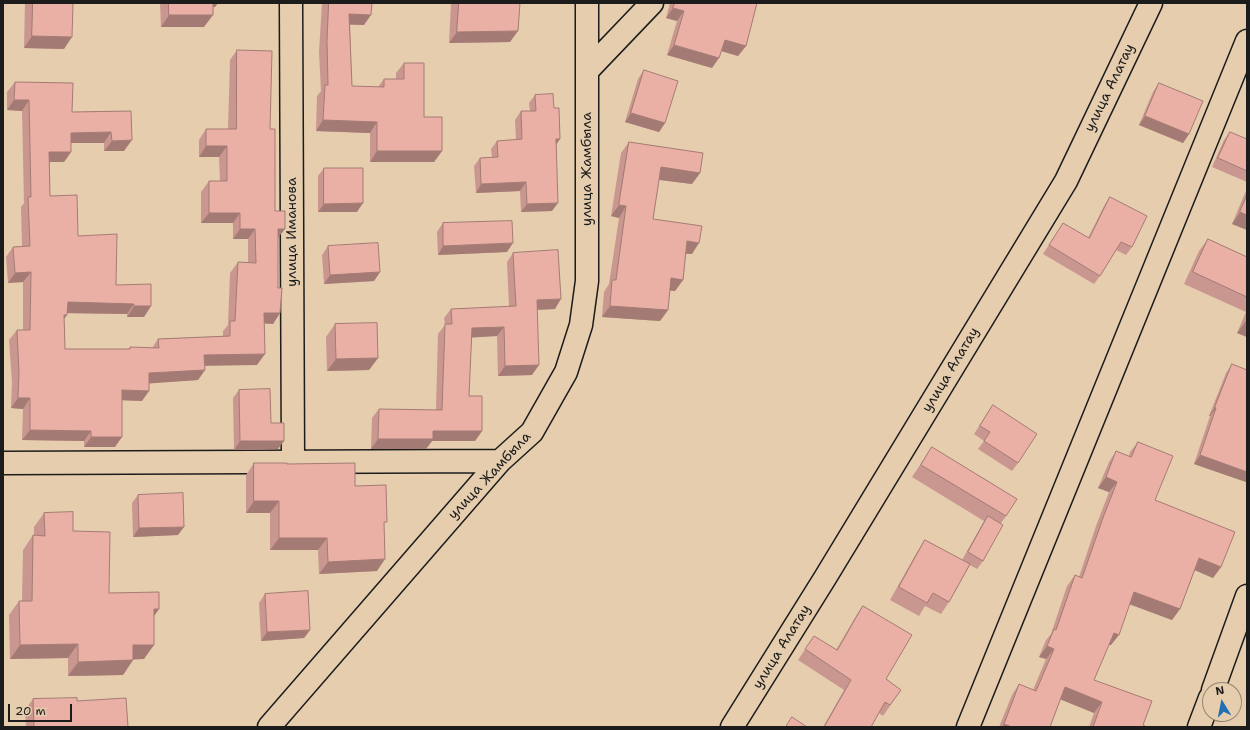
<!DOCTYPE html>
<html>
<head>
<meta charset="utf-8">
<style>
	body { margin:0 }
	#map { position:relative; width:1250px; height:730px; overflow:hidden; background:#e5cdae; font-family:"Shantell Sans",sans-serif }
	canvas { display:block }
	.frame { position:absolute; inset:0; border:4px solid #1c1c1c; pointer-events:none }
	.north { position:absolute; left:1202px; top:682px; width:40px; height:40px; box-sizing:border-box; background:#e5cdae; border:1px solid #958674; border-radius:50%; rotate:350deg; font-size:11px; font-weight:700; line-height:16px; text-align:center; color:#1c1c1c }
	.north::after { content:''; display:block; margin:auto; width:14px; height:18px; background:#1f6fb2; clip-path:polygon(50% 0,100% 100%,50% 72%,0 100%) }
	.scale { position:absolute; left:8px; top:704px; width:64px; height:18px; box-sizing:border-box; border:2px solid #1c1c1c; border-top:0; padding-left:5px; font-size:12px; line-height:14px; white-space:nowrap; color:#1c1c1c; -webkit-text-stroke:3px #e5cdae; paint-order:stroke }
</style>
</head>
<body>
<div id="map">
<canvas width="1250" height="730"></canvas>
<div class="frame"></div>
<div class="north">N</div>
<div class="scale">20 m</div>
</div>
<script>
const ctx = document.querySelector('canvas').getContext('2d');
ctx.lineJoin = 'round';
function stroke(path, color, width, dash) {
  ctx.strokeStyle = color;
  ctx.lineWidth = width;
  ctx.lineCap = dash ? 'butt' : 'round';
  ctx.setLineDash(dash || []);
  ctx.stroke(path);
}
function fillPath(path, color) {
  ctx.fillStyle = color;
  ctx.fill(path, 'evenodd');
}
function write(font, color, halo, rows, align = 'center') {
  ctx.font = font + ' "Shantell Sans",sans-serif';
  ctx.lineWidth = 3;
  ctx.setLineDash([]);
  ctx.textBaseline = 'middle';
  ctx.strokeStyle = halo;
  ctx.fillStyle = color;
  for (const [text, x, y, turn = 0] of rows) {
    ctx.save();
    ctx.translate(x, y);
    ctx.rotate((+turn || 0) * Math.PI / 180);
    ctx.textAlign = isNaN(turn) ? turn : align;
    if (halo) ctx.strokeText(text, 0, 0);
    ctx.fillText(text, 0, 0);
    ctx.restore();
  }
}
const minor = new Path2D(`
	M291,3l2,459
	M587,71l65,-68
	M3,463l497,-2
	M1213,690l34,-94
	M269,727l231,-266 32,-29 34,-60 15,-47 6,-44v-278
	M732,727l93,-149 241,-397 85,-178
	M968,727l279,-686
	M1199,727l11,-29`);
stroke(minor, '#1c1c1c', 25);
stroke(minor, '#e5cdae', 22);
fillPath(new Path2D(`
	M25,3h48l-9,46 -40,-1z
	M160,3h58l-3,4h-2l-9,20h-43z
	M322,3h50l-8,22h-14l2,61 26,1 6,-8h12v-6l8,-10 20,54 18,34 -8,11h-64v-29l-54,-2 1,-35 4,-5 -2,-39z
	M451,3h69l-10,39 -61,1z
	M670,3h87l-11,43 -8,10 -17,-5 -9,17 -45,-13 10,-34 -11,-3z
	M237,50l33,79 5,82 3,27v50l2,25 -7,11 -9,-1 -7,42h-52v5l-7,10 -49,3 -7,18 -20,-1 -7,47h-31v-6l-62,-1 1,-31 -12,-1 1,-26 -3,-42 8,-10h6v-48l-15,1 -2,-26 7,-10 9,-1 -1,-39 3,-4 -2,-92 -15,-1v-18l8,-10 57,30 59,-1 -7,40h-20v-8h-33v9l-7,10h-14v34l28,40 38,49 35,21 -7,11h-17v-3l-60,-1 -3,6 1,30h64l1,-2 22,1 6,-9 65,-3v-5l5,-6 2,-52 8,-11 10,1v-24h-15v-16h-32v-31l8,-11h11l-1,-24h-20v-17l7,-11h22l2,-69z
	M644,70l21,53 -6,9 -34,-10 13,-43z
	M1159,83l30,51 -6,9 -44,-18 14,-33z
	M535,95l21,50 -4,66 -31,1 -1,-21 -44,2 -2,-27 6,-8 12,-1 -1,-8 6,-8 19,-1 -1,-20 6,-9h9l-1,-8z
	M1230,132l17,7v43l-35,-15 12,-27z
	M629,142l71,31 -8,11 -33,-4 -6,39 39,35h-6l-3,26 -8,11 -5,-1 -2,20 -8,11 -58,-4 2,-25 5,-8 10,-66 -8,-2 10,-63z
	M324,168l33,44h-39v-36z
	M1247,190v40l-15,-6 13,-31z
	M1110,197l22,50 -6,8 -10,-5 -16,26 -6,8 -51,-30 20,-31 25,15 16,-32z
	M443,223l64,29 -69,3 -1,-23z
	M1208,239l39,18v80l-10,-4 9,-21 -62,-28 15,-33z
	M328,246l52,26 -6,9 -50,3 -2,-29z
	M513,253l42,56 -18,1 -5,65 -34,1 -1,-40 -26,1 -2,59 13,35 -7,10h-43l-6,8h-55l1,-31 7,-9 57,1 2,-76 7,-9 -1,-7 7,-9 58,-2 -2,-45z
	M335,324l43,34 -9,12 -42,1 -1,-34z
	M1232,364l15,6v111l-1,1 -52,-18 16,-48h-1l17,-43z
	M239,390l32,33 7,26 -44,1 -1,-52z
	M993,405l25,58 -6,8 -34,-22 6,-8 -10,-7z
	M1138,442l17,58 66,67 -8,11 -18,-8 -15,39 -8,11 -42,-16 -19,41h-2l-15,35 49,45 4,2h-58l5,-14 -34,-14 -10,28h-51l13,-32 7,-11 14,6 13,-31 -7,-2 7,-17 5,-6 16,-48 8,-11 4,2 17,-51 13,-34 -11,-4 11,-26 7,-11 13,5 1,-4z
	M932,447l74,69 -5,7 -18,38 -6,8 -7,-4 -21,37 -8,12 -16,-8 -6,10 -29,-16 27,-48 8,-12 37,20 22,-39 -72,-44z
	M254,463l33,1 68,22 29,40 -7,45 -58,3 -1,-24h-48v-37h-24v-38z
	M138,495l40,40 -45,2 -1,-34z
	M44,513l29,18 36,62 50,16 -5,7 -10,43h-11v1l-10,15 -55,1v-18l-58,1 -1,-44 10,-14h3l1,-51 10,-15h1v-8z
	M265,594l45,36 -6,8 -43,3 -2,-38z
	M863,606l23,73 15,11 -18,26 -4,-3 -8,14h-48l21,-37 -46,-30 16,-24 22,14 20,-34z
	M33,699l44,2 51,26h-102l-1,-17z`), '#c9978f');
fillPath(new Path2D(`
	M207,3h11l-3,4h-11z
	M673,8l11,3 -7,10 -11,-3z
	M349,14l22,1 -7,10 -22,-1z
	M169,15h44l-9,12h-43z
	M518,31l-8,11 -61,1 8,-11z
	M32,36l40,1 -8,12 -40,-1z
	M725,40l21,6 -8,10 -20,-6z
	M674,45l45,13 -7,10 -45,-13z
	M14,100h15l-7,11 -15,-1z
	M631,113l34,10 -6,9 -34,-10z
	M1145,116l44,18 -6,9 -44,-18z
	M323,120l54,2 -7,11 -54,-2z
	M111,132l-7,11h-40l7,-10z
	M556,139h4l-6,9z
	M132,140l-8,11h-20l8,-10z
	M206,146h21l-8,11h-20z
	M377,151h65l-8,11h-64z
	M49,152h22l-7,10h-22z
	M661,167l39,6 -8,11 -39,-5z
	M526,182l-6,9 -44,2 5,-9z
	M363,203l-6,9h-39l6,-8z
	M558,203l-6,8 -31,1 6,-8z
	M619,205l7,1 -7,12 -8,-2z
	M1240,212l7,3v15l-15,-6z
	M209,213h31l-7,10h-32z
	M240,229h15l-7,10h-15z
	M278,229h7l-8,10z
	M687,241l12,2 -7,11 -13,-1z
	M513,243l-6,9 -69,3 5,-9z
	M31,272l-8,10 -15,1 7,-10z
	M380,272l-6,9 -50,3 6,-9z
	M671,278l12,2 -8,11 -12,-1z
	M561,299l-6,10 -25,1 7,-10z
	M68,302l66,2 -7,10 -67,-1z
	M134,306h17l-7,11h-17z
	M610,306l58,4 -8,11 -58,-4z
	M264,313h16l-7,11 -16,-1z
	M64,315h3l-7,10z
	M1246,321l1,1v15l-10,-4z
	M504,327l-7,9 -32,2 7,-10z
	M265,354l-8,11 -60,1 7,-11z
	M378,358l-9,12 -42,1 9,-12z
	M539,365l-7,10 -34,1 7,-10z
	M205,370l-7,10 -56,4 7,-11z
	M122,390l27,1 -7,10 -27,-1z
	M18,398h12l-7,11 -12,-1z
	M1215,407l1,1 -6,8h-1z
	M30,430l61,1 -7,10 -62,-1z
	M433,431h49l-7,10h-43l-6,8h-55l7,-10z
	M91,437h31l-7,10h-31z
	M240,441h44l-6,8 -44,1z
	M1200,455l47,17v9l-1,1 -52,-18z
	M1106,477l11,5 -8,10 -11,-4z
	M254,501h25l-9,12h-24z
	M184,527l-6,8 -45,2 6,-9z
	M279,538h48l-9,12h-48z
	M1199,558l22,9 -8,11 -21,-9z
	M385,559l-8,12 -58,3 9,-12z
	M1134,592l46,17 -8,11 -46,-17z
	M154,609h5l-10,14z
	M310,630l-6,8 -43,3 6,-9z
	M1114,633l5,2 -8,10 -4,-1z
	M78,644l-10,14 -58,1 10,-14z
	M133,645h21l-10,14 -21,1z
	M1047,646l7,3 -8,10 -7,-2z
	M133,660l-10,15 -55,1 10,-14z
	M1065,687l37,15 -8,11 -37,-15z
	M1004,724l8,3h-10z`), '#a47b74');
const building = new Path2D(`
	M33,3h40l-1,34 -40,-1z
	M169,3h44v12h-44z
	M329,3h43l-1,12 -22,-1 3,72 32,1v-8h20v-16h20v54h18v34h-65v-29l-54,-2 2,-35h3l-1,-44z
	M459,3h61l-2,28 -61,1z
	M675,3h82l-11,43 -21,-6 -6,18 -45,-13 10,-34 -11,-3z
	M237,50l35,1 -2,78h5v82h10v18h-7v59h4l-2,25h-16l1,41 -61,1 1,15 -56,3v18l-27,-1v47h-31v-6l-61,-1v-32h-12l1,-26 -2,-42h13l1,-58 -16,1 -2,-26 17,-1 -2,-49h3l-2,-97h-15l1,-18 58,1 -1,29 59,-1 1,29 -20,1 -1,-9 -40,1v19h-22l1,44 27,-1 1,41 39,-2 -1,51 35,-1v22h-17v-2l-66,-2 -1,13h-3l1,34h65v-2l29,1 -1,-9 72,-3v-15h5l3,-59 18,1 -1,-34h-15v-16h-31v-32h18v-35h-21v-17h30z
	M644,70l34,11 -13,42 -34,-10z
	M1159,83l44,18 -14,33 -44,-18z
	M553,94l1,14h5l1,31h-4l2,64 -31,1 -1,-22 -45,2 -1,-26 18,-1 -1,-16 25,-2 -1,-28h15l-1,-16z
	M1230,132l17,7v32l-29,-13z
	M629,142l74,11 -3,20 -39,-6 -8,52 49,7 -3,17 -12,-2 -4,39 -12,-2 -3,32 -58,-4 2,-26h4l10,-74 -7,-1z
	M324,168h39v35l-39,1z
	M1247,195v20l-7,-3z
	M1110,197l37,19 -15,31 -11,-5 -21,34 -51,-31 14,-22 26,15z
	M512,221l1,22 -70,3v-23z
	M1208,239l39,18v40l-54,-25z
	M378,243l2,29 -50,3 -2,-29z
	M558,250l3,49 -24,1 2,65 -34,1 -1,-39 -32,1 -3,68h13v35h-49v8h-55l1,-30 63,1 3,-86h7l-1,-15 65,-3 -3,-53z
	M377,323l1,35 -42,1 -1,-35z
	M1232,364l15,6v102l-47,-17 16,-47 -1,-1z
	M270,389l1,34h13v18h-44l-1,-51z
	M993,405l44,29 -19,29 -34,-22 6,-9 -10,-6z
	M1138,442l35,14 -18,44 80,32 -14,35 -22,-9 -19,51 -46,-17 -15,43 -5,-2 -20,47 58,21 -9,24 4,2h-54l9,-25 -37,-15 -15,40h-38l-8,-3 15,-40 17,7 18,-42 -7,-3 7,-17 2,1 19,-55 7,3 22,-63 13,-33 -11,-5 10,-26 15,6z
	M932,447l85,52 -11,17 -85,-51z
	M254,463h33v1l68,-1v23l31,-1 1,37h-3l1,37 -57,3 -1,-24h-48v-37h-25z
	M183,493l1,34 -45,1 -1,-33z
	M73,512v19l37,1 -1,61 50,-1v17h-5v36h-21v15l-55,2v-18l-58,1 -1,-44h13l1,-66 12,1 -1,-23z
	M988,516l15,9 -20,36 -15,-9z
	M925,540l45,24 -21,38 -16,-9 -6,10 -28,-16z
	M308,591l2,39 -43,2 -2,-38z
	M863,606l49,29 -26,44 15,11 -11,15 -5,-3 -14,25h-47l27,-47 -46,-31 9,-13 23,14z
	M77,698v3l49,-3 2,29h-94l-1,-28z
	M792,717l15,10h-21z`);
fillPath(building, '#eab0a6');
stroke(building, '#a47b74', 1);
write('14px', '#1c1c1c', '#e5cdae', [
	["улица Алатау",1110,88,-64],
	["улица Жамбыла",587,169,-90],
	["улица Иманова",292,232,-90],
	["улица Алатау",951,370,-59],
	["улица Жамбыла",490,476,-47],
	["улица Алатау",782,647,-58]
]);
</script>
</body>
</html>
